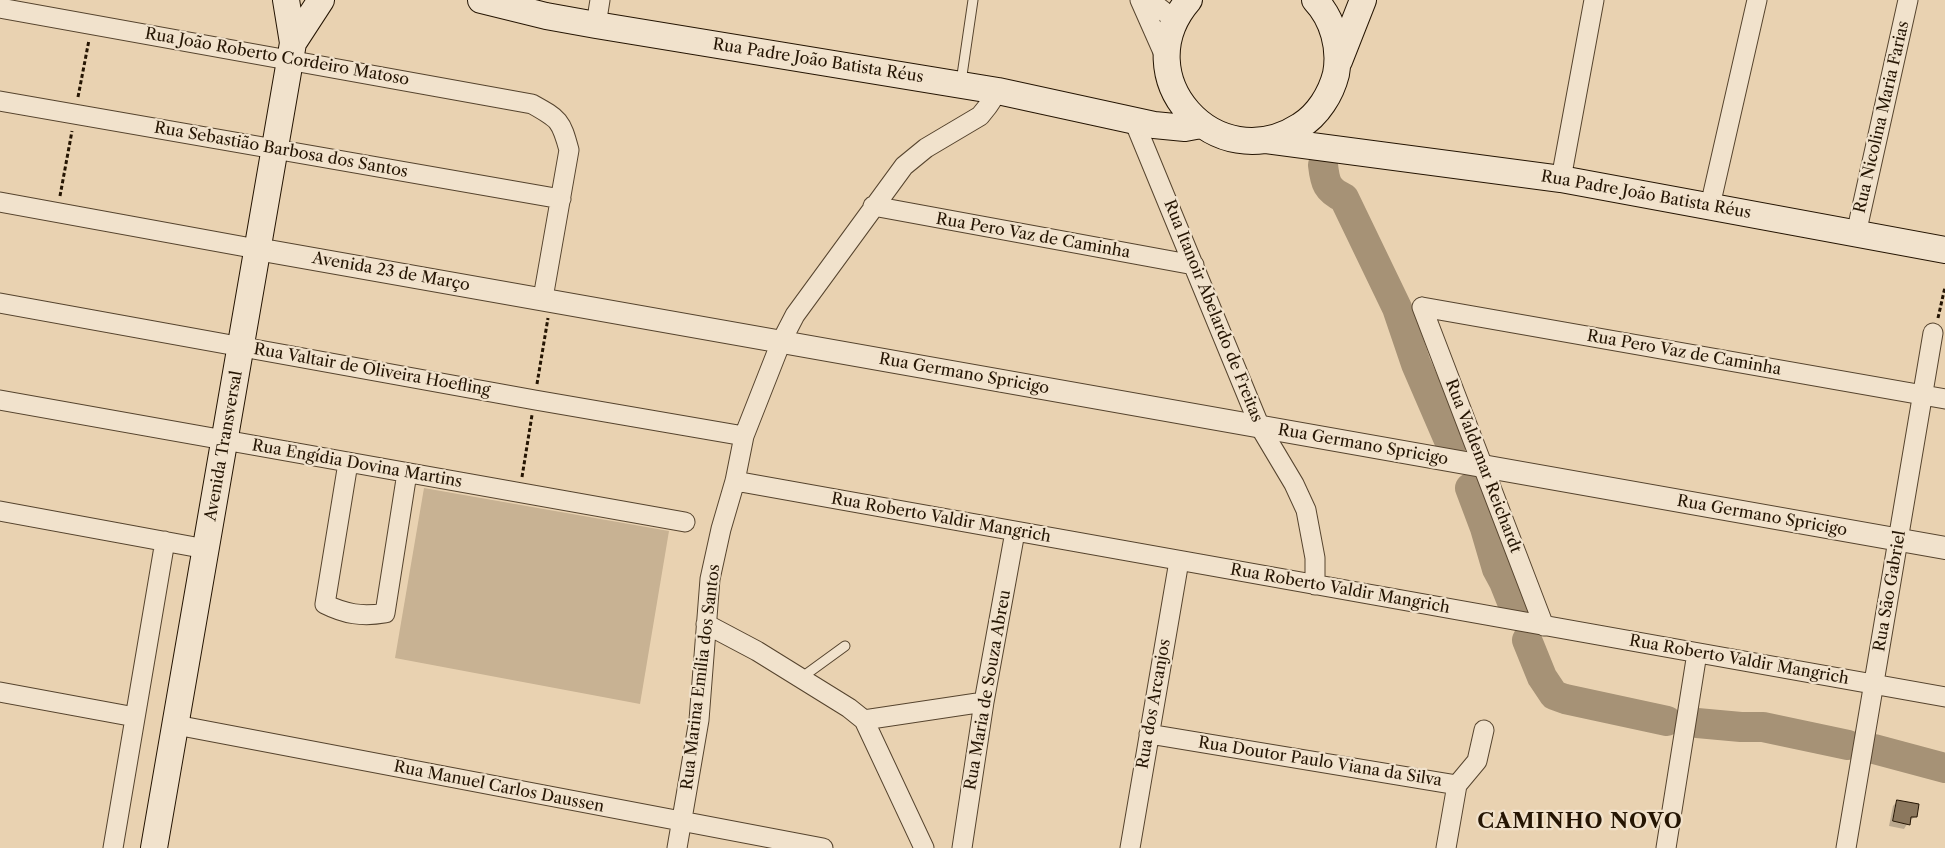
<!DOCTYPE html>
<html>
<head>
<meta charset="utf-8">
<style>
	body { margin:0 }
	canvas { display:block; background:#e9d2b1 }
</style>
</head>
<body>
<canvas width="1945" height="848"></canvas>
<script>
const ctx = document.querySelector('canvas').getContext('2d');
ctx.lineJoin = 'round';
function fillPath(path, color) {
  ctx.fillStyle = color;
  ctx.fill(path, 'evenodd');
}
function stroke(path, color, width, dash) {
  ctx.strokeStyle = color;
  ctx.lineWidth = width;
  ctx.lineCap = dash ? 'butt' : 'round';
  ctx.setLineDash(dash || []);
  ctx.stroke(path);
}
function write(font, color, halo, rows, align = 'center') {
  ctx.font = font + ' "Libre Caslon Text",serif';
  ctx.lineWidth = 4.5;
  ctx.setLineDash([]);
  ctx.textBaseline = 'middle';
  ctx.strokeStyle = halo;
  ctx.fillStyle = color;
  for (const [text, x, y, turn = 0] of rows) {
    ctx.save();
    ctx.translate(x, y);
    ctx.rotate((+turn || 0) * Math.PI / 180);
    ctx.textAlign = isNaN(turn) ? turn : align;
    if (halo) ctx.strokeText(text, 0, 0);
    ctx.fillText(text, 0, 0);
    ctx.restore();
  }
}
fillPath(new Path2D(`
	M424,488l245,43 -29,173 -245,-46z`), '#c8b293');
fillPath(new Path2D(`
	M1897,802l18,15 -6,4 -5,8 -15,-3 4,-20z`), '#0003');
stroke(new Path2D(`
	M1323,165c2,18 4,25 21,33l53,110 19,56 35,81
	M1470,488l15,40 12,41 7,13 10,25
	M1527,640l15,37 12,18 11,4 102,22
	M1697,723l44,4h22l85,18
	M1874,749l71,19`), '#a69276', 30);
const building = new Path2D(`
	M1897,800l22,4 -2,13h-6l-1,8 -17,-4z`);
fillPath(building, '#8b775d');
stroke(building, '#251503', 1);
const service = new Path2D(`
	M961,82l12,-82
	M801,678l44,-32`);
const minor = new Path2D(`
	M1140,0l27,61
	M1149,0l26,20
	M0,8l532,96c27,15 29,16 37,46l-26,148
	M596,25l4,-25
	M0,101l561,98
	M1134,121l126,306 34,57 12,26 9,48v27
	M1561,179l33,-179
	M0,202l257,47
	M873,206l321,59
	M1710,206l47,-206
	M1856,234l52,-234
	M0,303l535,97 209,36
	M1422,307l523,92
	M1422,307l122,319
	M0,400l685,122
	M348,463l-23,141c20,10 37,13 60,9l22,-140
	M735,481l1210,216
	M0,511l206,38
	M706,624l51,27 92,57 15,12 60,128
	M0,692l135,25
	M864,720l120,-18
	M176,725l647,123
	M1149,734l308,51 -11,63
	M1457,785l20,-24 7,-31
	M113,848l52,-307
	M677,848l22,-128 11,-141 11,-50 14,-48 9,-45 37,-94 14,-27 109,-149 22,-18 54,-32 8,-10 10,-15
	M962,848l22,-146 31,-170
	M1130,848l49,-287
	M1666,848l31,-195
	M1846,848l87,-515`);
const tertiary = new Path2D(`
	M257,249l1688,299`);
const secondary = new Path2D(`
	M481,0l65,16 50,9 402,66 156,34 31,3 16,-3
	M1189,0c-66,76 27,180 111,126 18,-11 31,-32 36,-52 5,-26 -3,-55 -21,-74
	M293,43l28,-43
	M1339,61l24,-61
	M1266,140l295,39 384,71
	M154,848l139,-805 -7,-43`);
stroke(service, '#56442e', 11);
stroke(minor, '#56442e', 21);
stroke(tertiary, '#56442e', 24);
stroke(secondary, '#251503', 28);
stroke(new Path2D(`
	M78,97l11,-57
	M60,196l12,-65
	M1938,318l7,-31
	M537,384l11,-66
	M522,477l10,-62`), '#251503', 3, [4, 2.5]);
stroke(service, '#f1e2cc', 9);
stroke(minor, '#f1e2cc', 19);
stroke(tertiary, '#f1e2cc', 22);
stroke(secondary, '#f1e2cc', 26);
write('16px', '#251503', '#f1e2cc', [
	["Rua João Roberto Cordeiro Matoso",277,57,10],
	["Rua Padre João Batista Réus",818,61,9],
	["Rua Nicolina Maria Farias",1882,117,-77],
	["Rua Sebastião Barbosa dos Santos",281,150,10],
	["Rua Padre João Batista Réus",1646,195,10],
	["Rua Pero Vaz de Caminha",1033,236,10],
	["Avenida 23 de Março",391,272,10],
	["Rua Itanoir Abelardo de Freitas",1213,311,68],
	["Rua Pero Vaz de Caminha",1684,353,10],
	["Rua Valtair de Oliveira Hoefling",372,370,10],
	["Rua Germano Spricigo",964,374,10],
	["Rua Germano Spricigo",1363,445,10],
	["Avenida Transversal",224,446,-80],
	["Rua Engídia Dovina Martins",357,464,10],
	["Rua Valdemar Reichardt",1483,466,69],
	["Rua Germano Spricigo",1762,516,10],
	["Rua Roberto Valdir Mangrich",941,518,10],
	["Rua Roberto Valdir Mangrich",1340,589,10],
	["Rua São Gabriel",1890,591,-80],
	["Rua Roberto Valdir Mangrich",1739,660,10],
	["Rua Marina Emília dos Santos",701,677,-83],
	["Rua Maria de Souza Abreu",988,690,-80],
	["Rua dos Arcanjos",1154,704,-80],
	["Rua Doutor Paulo Viana da Silva",1320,762,9],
	["Rua Manuel Carlos Daussen",499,787,11]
]);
ctx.letterSpacing = '1px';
write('bold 21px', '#251503', '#f1e2cc', [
	["CAMINHO NOVO",1580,822]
]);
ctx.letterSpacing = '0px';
</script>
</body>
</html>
